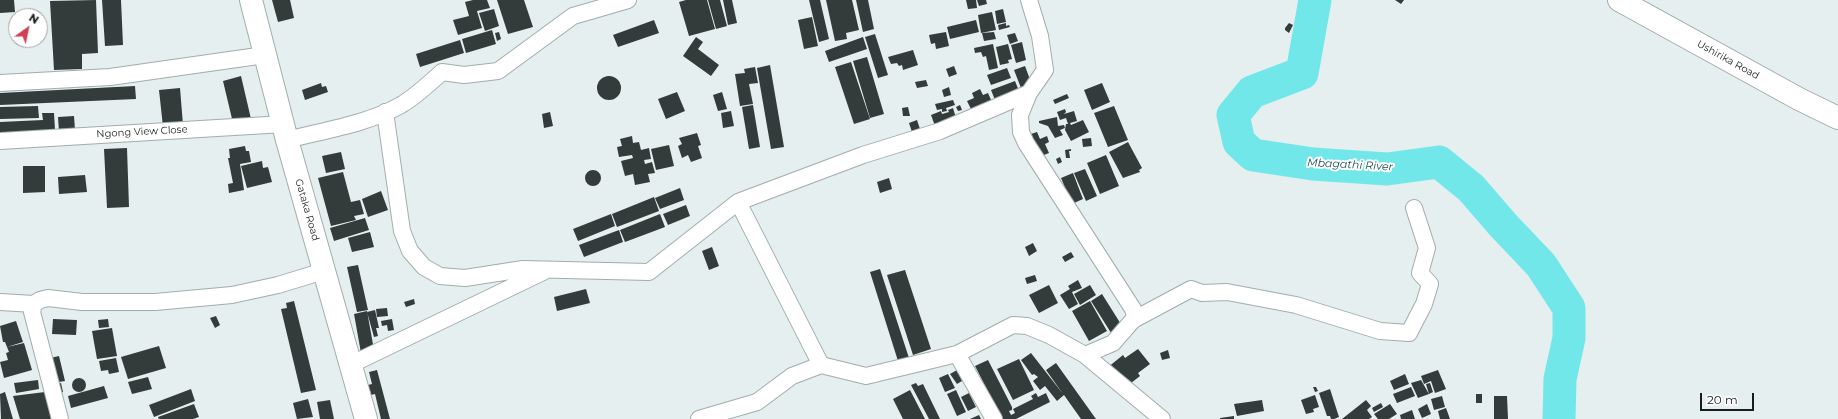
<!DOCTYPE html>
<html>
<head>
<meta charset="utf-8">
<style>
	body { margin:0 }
	#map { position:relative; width:1838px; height:419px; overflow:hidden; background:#e5efef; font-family:Montserrat,sans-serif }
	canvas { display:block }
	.north { position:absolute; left:8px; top:8px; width:40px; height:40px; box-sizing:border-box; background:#fff; border:1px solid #a3a4a4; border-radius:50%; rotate:33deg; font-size:11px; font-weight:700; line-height:16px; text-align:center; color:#191c1c }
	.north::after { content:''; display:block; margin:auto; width:14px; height:18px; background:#d04054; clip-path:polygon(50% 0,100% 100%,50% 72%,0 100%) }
	.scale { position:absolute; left:1700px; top:393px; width:54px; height:18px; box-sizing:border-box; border:2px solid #191c1c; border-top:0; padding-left:5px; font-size:12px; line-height:14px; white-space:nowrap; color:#191c1c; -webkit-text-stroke:3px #fff; paint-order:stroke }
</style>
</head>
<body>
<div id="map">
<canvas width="1838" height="419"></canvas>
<div class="north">N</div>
<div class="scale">20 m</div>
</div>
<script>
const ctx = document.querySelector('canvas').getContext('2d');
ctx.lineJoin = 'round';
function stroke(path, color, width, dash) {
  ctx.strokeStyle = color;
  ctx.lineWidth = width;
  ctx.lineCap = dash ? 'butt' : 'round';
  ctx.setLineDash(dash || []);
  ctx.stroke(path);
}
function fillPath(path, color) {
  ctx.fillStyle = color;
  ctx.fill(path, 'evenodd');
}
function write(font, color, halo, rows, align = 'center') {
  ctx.font = font + ' Montserrat,sans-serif';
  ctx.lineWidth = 4;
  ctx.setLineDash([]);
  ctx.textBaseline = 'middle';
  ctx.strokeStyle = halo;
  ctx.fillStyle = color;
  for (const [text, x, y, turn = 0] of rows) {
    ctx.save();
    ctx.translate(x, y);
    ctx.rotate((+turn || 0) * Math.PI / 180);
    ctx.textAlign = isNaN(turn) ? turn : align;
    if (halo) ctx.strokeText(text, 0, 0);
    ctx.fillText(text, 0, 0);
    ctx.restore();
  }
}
stroke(new Path2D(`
	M1315,0l-13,73 -50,19 -19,23 6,27 14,13 60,9 74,5 52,-7 32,26 32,37 38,40 28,43v30l-9,41 -1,40`), '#72e7e9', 33);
fillPath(new Path2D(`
	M0,0h14l1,12 -15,1z
	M96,0l2,53 -16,1v15l-28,1 -4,-69z
	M102,0h19l2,45 -18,1z
	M272,0h18l4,18 -16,4z
	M473,0h14l3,8 -13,3 5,17 -24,7 -5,-15 16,-4 -4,-14z
	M497,0h27l9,27 -25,7z
	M686,0h21l8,29 -26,7 -10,-34z
	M708,0h12l7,26 -11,3z
	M723,0h9l5,23 -9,2z
	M809,0h11l9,39 -10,3z
	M826,0h26l7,30 -13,3 1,6 -12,2z
	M856,0h12l6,29 -11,3z
	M966,0h10l1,8 -9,1z
	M977,0h9l1,4 -8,2z
	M1395,0h9l-3,4z
	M494,9l5,17 -14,5 -6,-18z
	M1003,9l3,13 -9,2 -2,-13z
	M992,12l4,18 -15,3 -3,-18z
	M812,17l6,29 -14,3 -6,-29z
	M654,20l5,13 -41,14 -5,-12z
	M976,20l3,12 -29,7 -3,-12z
	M1006,23v3l3,-1 1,2 -11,3 -1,-5z
	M1289,23l4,2 -4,8 -4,-3v-2z
	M492,30l4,14 -30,9 -4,-14z
	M499,32l2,7 -4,2 -2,-8z
	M946,32l3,14 -13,3 -1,-6 -4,1 -2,-9z
	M994,32l2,7 -12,2 -2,-8z
	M1015,33l3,8 -8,3 -3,-9z
	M875,34l13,41 -10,3 -13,-41z
	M696,37l7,5 -5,7 21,16 -8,11 -28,-20z
	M863,37l4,12 -38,13 -4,-11z
	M460,40l4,13 -44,14 -4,-13z
	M1022,42l4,18 -10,3 -5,-18z
	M993,44l5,24 -9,2 -3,-14 -3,1 -2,-5 -6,1 -1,-5z
	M1008,44l4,15 -4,1 1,3 -9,2 -4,-18z
	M913,50l5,15 -15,5 -1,-5 -3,1 -2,-3 -6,1 -3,-7z
	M867,57l17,57 -14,4 -17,-57z
	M851,62l19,57 -16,5 -19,-57z
	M770,65l14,82 -13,2 -14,-81z
	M954,66l3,8 -8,3 -3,-8z
	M1025,66l7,19 -11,3 -7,-18z
	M755,67l3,16 -9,1 4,20 -13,2 -5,-32 10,-1 -1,-4z
	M1007,68l4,10 -20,7 -4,-10z
	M597 88a12 12 0 1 1 24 0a12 12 0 1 1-24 0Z
	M241,76l10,43 -18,4 -10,-42z
	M926,80l2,6 -11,2 -2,-6z
	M1015,81l4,10 -24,9 -4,-10z
	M321,83l1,4 4,-1 2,6 -23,8 -3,-10z
	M1102,83l8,19 -18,8 -8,-20z
	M135,86l1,13 -136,6v-12z
	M949,87l2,8 -7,2 -2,-7z
	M180,88l3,37 -20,2 -4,-37z
	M980,89l3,6 5,-2 4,9 -20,9 -5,-10 7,-3 -2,-5z
	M677,92l8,19 -19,8 -8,-20z
	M722,92l5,17 -9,2 -5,-16z
	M1067,94l2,4 -14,6 -2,-4z
	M953,100l2,5 -9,3 1,3 -5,1v-3l-5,1 -2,-6z
	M753,105l7,42 -11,2 -7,-42z
	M960,105l2,5 -4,1 -2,-4z
	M38,106l1,12 -39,1v-12z
	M1114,106l14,34 -20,7 -14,-34z
	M908,107l2,9h-7l-1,-8z
	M953,108l3,10 -21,8 -4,-11 10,-4 1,3 7,-2 -1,-2z
	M1065,109l1,3 -2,2 10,-3 3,10 -7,2 1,2 12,-5 6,12 -18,9 -6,-11 1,-6h2l-2,-6 -6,2 -3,-8z
	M731,111l3,15 -11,2 -2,-15z
	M550,112l3,14 -9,2 -2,-14z
	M42,113h12l1,17 -55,3v-11l43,-2z
	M74,116l1,14 -16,2 -1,-15z
	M1057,117l1,9 6,-1 1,3 -5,2 3,5 -8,3 -7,-12 -9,-3v-2z
	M917,120l4,12 -8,3 -4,-12z
	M1037,132l3,7 7,-3 2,6 -4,2 4,9 -10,4 -14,-21z
	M697,133l4,12 -3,1 4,12 -11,4 -3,-7 -6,3 -4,-12 4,-2 -3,-6z
	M632,136l1,7 6,-1 2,8 8,-2 2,11 -7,1 1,4 7,-2 3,11 -7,1 2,8 -15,3 -2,-11 -8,2 -4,-15 12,-3 -1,-3 -13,2 -2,-10 5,-1 -2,-7z
	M1091,138l1,8 -9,1 -1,-8z
	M1128,142l14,26 -3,2 1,2 -17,6 -14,-26z
	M669,145l5,21 -18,4 -5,-21z
	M245,146l1,5h3l2,11 -11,2 4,26 -15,3 -1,-9 5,-1 -5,-25h2l-1,-9z
	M127,148l2,59 -22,1 -3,-59z
	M1071,149v2h-2l1,7h-4l-1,-8z
	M341,152l4,17 -19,4 -4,-17z
	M1106,155l13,31 -19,8 -13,-31z
	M1060,157l2,5 -4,2 -2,-5z
	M262,161l1,7 5,-1 4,15 -25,6 -6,-22z
	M23,166h22v26l-22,1z
	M1085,169l12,27 -11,5 -12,-28z
	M585 178a8 8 0 1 1 16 0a8 8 0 1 1-16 0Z
	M343,172l8,30 9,-2 4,14 -10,2 2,4 -25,6 -13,-48z
	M1073,173l10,26 -11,5 -11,-26z
	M85,175l2,17 -28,2 -1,-17z
	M889,178l3,11 -12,4 -3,-11z
	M680,188l4,12 -24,9 -5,-11z
	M381,191l7,19 -20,7 -6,-18z
	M654,197l5,14 -42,16 -5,-13z
	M686,205l4,11 -22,9 -5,-11z
	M611,214l4,12 -37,15 -5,-12z
	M660,214l5,13 -40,15 -5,-12z
	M365,218l4,12 -35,11 -4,-13z
	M619,230l4,12 -39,15 -5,-12z
	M370,232l4,15 -22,5 -4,-14z
	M1033,243l4,8 -8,5 -4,-9z
	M712,247l7,19 -10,4 -7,-19z
	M1071,252l3,5 -9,5 -3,-5z
	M358,265l10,45 -11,2 -10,-45z
	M880,269l29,89 -11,3 -28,-89z
	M905,270l26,79 -18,6 -26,-80z
	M1035,275l2,6 -10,3 -2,-6z
	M1078,280l4,8 -10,4 6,12 -9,5 -9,-14 10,-6 -2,-3z
	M1049,285l9,18 -19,10 -10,-18z
	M1090,285l6,10 -16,10 -6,-11z
	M586,289l4,14 -33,8 -3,-14z
	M1102,294l22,35 -11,7 -22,-35z
	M414,299l1,5 -9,3 -2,-5z
	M294,301l22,89 -15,3 -20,-84 6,-1 -1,-5z
	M1090,301l17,30 -18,10 -17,-30z
	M387,308l1,8 -11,1 -1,-8z
	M375,310l4,18h-3l2,8 -4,1 -7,-25z
	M367,311l7,39 -13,3 -7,-39z
	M216,316l4,9 -5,3 -5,-10z
	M53,319l24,1 -1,15 -24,-1z
	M108,319l1,8 -10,1 -1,-8z
	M392,319l2,11 -6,1 -1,-6 -5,1 -1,-5z
	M16,321l7,21 -16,5 -2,-5h-2l-3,-16z
	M112,328l5,28 -20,3 -5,-28z
	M24,343l8,27 -28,8 -4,-16 8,-2 -2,-7 3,-1 -2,-5z
	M159,346l7,22 -38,11 -7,-22z
	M1138,349l12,15 -12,9 2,3 -14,11 -19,-19 16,-13 2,3z
	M1168,350l2,8 -8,2 -2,-7z
	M1031,353l32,41 -17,-24 10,-7 40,56h-15l-17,-24 -7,6 -12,-15 -5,4 -7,-9 5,-4 -4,-3 -2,1 -11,-15z
	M59,356l6,25 -13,2 -6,-24z
	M116,358l3,14 -10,2 -1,-4 -7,1 -2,-10z
	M1019,359l15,31 -21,10 -16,-31z
	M988,360l24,47v3l-3,1 2,4 4,-2 -2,-4 20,-10 -2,-3 5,-3 2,4 8,-4 4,9 -34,17h-14l-27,-53z
	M377,370l13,49h-9l-6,-25 -4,1 -3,-10 4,-1 -3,-12z
	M957,370l5,11 -5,3 -7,-10z
	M1438,370l8,19 -11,4 -4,-12 -7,3 -3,-8z
	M948,374l7,14 -10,4 -6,-14z
	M1405,374l4,10 -15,6 -4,-9z
	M148,377l4,12 -20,5 -4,-12z
	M72 385a7 7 0 1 1 14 0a7 7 0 1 1-14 0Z
	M38,380l1,9 -23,4 -2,-10z
	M1421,380l8,14 -11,4 -7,-15z
	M61,383l2,9 -6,2 -3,-9z
	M916,383l2,3 5,-2 17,35h-11l-18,-34z
	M1430,383l3,9 -4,2 -3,-10z
	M104,386l4,12 -37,10 -3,-12z
	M1313,387h3l2,4 -3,1z
	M1411,387l4,9 -18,7 -4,-9z
	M191,389l4,12 -41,16 -5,-12z
	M1330,389l9,28 -5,2h-3l-1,-3h-3l-8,-23z
	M910,390l15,29h-22l-10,-20z
	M956,390l10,22 -9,4 -10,-22z
	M5,392l8,27h-12l-1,-25z
	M45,392l6,27h-31l-7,-23z
	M969,393l7,14 -8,4 -7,-14z
	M1476,394h6v9h-6z
	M1315,395l4,12 -6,2 1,3 -8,2 -5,-14z
	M1442,396l3,11 -11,3 -3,-11z
	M1494,396h13l1,23h-14z
	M308,399l5,18 -16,2 -4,-16z
	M330,400l4,19h-14l-3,-17z
	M1262,400l2,11 -27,5 -3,-12z
	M1366,400l5,6 -4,4 5,7 -3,2h-27z
	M1381,403l2,4 -9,5 -2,-4z
	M194,404l5,13 -6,2h-34l-1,-2z
	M1390,404l7,10 -8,5h-11l-4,-5z
	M1427,404l4,10 -9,4 -4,-9z
	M1446,408l4,11h-10l-2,-8z
	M1412,410l3,9h-14l-1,-4z
	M979,415l2,4h-11z
	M1234,416v3h-14v-1z`), '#333b3b');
const street = new Path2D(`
	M1029,0l11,36 5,34 -16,23 -9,22 1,17 5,11 107,166 2,6 -2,5 -20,23 -28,12
	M0,83l110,-6 155,-22
	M385,112l17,119 8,20 14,16 16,9 25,2 58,-9 126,3 89,-70 125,-47 77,-24 89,-38
	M287,140c38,-10 80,-16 114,-35 15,-9 28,-21 41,-33l22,3 34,-4 75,-55 55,-16
	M0,141l284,-17
	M738,202l83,163
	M0,302l34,2
	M1133,320l58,-31 11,4 25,-1 69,13 84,26 29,2 15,-29 6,-20 -10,-11 7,-25 -13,-40
	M957,354l56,-29 14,1 22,9 36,20 77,64
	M350,365l195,-94
	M60,419l-28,-107 2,-8 6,-4 8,-2 34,4h73l77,-7 46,-10 46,-14
	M699,419l58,-17 35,-26 29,-11 45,11 91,-22 37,65`);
const secondary = new Path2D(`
	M251,0l36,140 79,279
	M1619,0l180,99 39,19`);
stroke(street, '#a3acac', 18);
stroke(secondary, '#a3acac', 24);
stroke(street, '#fff', 16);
stroke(secondary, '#fff', 22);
write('10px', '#191c1c', '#fff', [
	["Ushirika Road",1728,60,29],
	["Ngong View Close",142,132,-3],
	["Gataka Road",307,210,74]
]);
write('italic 11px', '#194d4e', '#fff', [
	["Mbagathi River",1350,165,3]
]);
</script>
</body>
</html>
